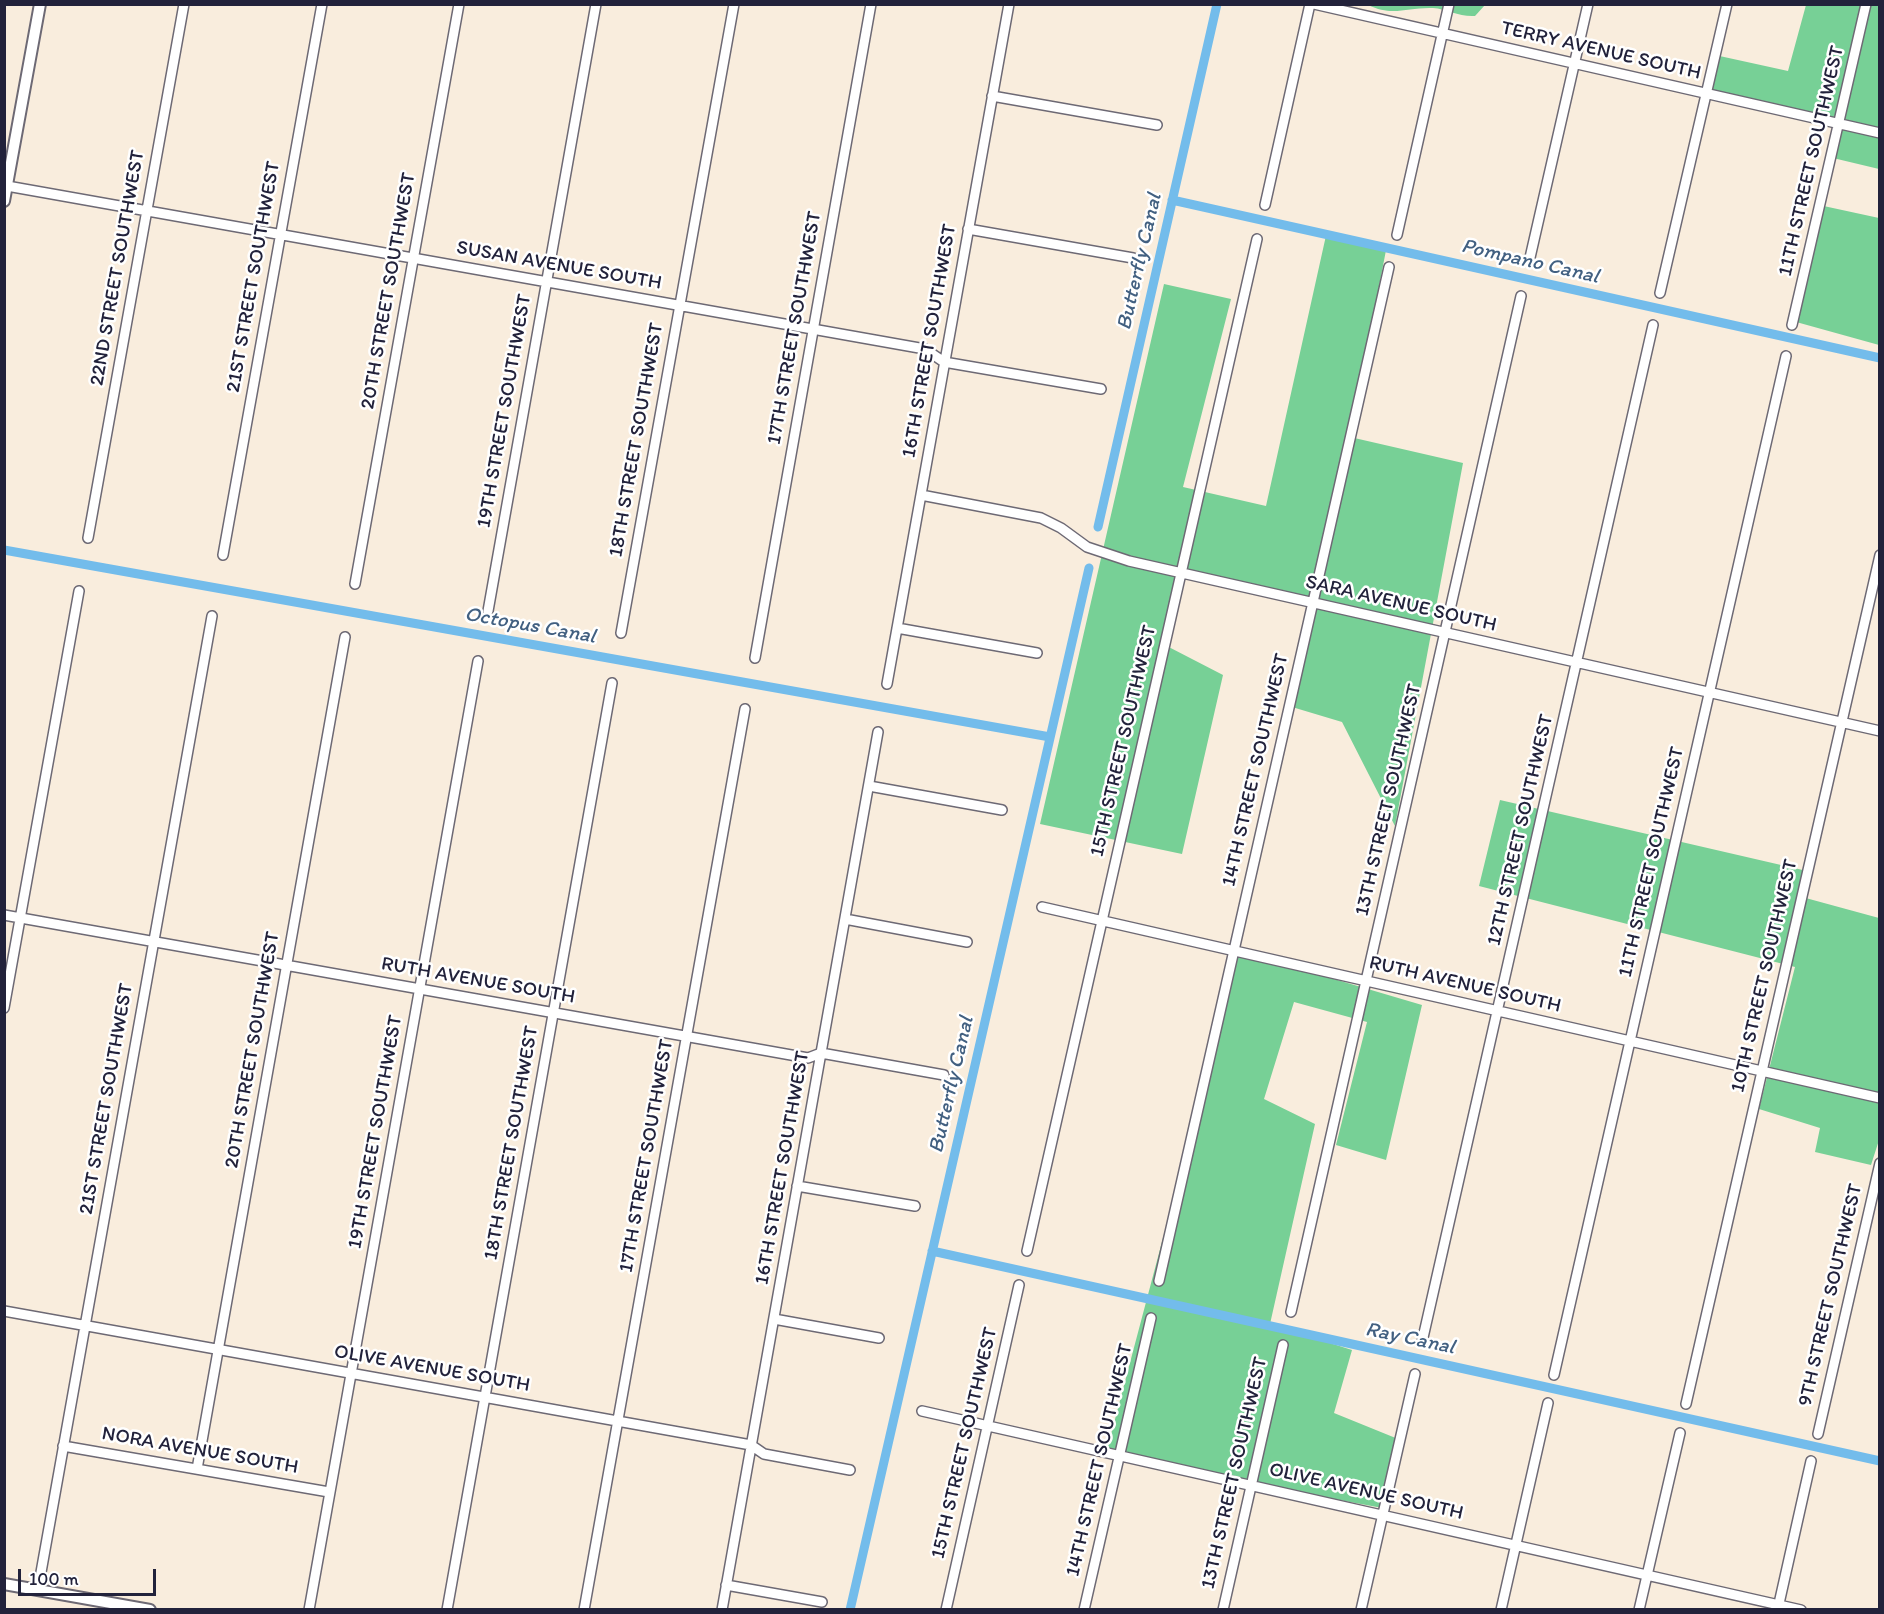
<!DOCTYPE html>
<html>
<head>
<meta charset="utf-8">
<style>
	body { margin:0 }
	#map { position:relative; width:1884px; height:1614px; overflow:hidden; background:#f9eddd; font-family:Itim,sans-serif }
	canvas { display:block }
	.frame { position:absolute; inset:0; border:6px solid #22223b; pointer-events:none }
	.scale { position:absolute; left:18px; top:1569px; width:138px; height:27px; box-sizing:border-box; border:3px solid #22223b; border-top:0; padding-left:8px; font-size:18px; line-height:21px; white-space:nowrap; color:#22223b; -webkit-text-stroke:4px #fff; paint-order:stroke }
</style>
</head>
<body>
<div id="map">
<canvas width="1884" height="1614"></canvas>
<div class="frame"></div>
<div class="scale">100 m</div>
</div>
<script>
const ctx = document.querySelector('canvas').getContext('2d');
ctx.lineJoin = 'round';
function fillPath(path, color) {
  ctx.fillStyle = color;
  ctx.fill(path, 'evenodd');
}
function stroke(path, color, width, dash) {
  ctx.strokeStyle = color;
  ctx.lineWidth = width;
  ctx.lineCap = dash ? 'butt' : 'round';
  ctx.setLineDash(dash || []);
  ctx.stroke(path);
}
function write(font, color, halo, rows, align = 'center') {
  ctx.font = font + ' Itim,sans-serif';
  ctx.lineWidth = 5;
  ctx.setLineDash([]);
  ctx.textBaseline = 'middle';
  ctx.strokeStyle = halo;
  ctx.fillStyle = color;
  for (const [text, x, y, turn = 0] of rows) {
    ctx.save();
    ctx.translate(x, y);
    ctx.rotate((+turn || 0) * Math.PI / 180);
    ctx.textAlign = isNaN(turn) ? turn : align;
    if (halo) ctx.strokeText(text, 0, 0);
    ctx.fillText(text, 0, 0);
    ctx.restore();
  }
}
fillPath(new Path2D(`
	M1368,5h117l-10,11c-16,1 -28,-7 -42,-8 -26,-1 -40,9 -65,-3z
	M1806,5h73v164l-46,-11 7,-34 -137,-31 12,-38 73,16z
	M1819,205l60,13v127l-90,-25z
	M1327,231l60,14 -37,192 113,26 -68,363 -53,-104 -50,-15 22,-99 -136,-31 -17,66 62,32 -41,179 -142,-30 124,-540 67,15 -48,188 83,19z
	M1500,800l307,71 -5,26 77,21 1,219 -9,28 -56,-13 5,-24 -61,-19 36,-142 -316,-81z
	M1239,951l183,54 -36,155 -50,-15 31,-123 -73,-20 -30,97 51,25 -45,200 82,26 -18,63 69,28 -15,68 -283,-52z`), '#77d096');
stroke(new Path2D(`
	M1172,200l708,158
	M1098,527l119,-523
	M4,550l1046,187
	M932,1251l948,210
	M850,1610l239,-1042`), '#73bceb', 9);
const minor = new Path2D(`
	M1314,4l566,129
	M992,96l165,29
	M7,186l918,163 19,13 157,27
	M1265,205l45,-201
	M968,229l165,29
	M1397,235l52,-231
	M1529,262l59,-258
	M1660,293l67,-289
	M1792,325l74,-321
	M921,495l120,23 20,10 26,19 42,14 751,170
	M88,538l96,-534
	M223,555l99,-551
	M355,584l104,-580
	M488,611l108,-607
	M897,628l140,25
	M621,633l113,-629
	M755,658l116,-654
	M887,684l122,-680
	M869,786l133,24
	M1042,907l838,191
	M4,915l804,143 13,-5 123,22
	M845,919l122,23
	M4,1008l75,-417
	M797,1186l118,20
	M1027,1251l230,-1012
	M1159,1281l230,-1014
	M4,1311l747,134 13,9 86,16
	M1291,1312l230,-1016
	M774,1319l105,19
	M1422,1342l231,-1017
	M1554,1375l232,-1019
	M1686,1404l194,-849
	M922,1411l879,199
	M1818,1434l62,-271
	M63,1446l266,46
	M197,1469l148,-832
	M726,1585l96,17
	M38,1589l174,-973
	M1778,1608l33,-147
	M309,1610l169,-949
	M447,1610l165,-927
	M584,1610l161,-901
	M722,1610l156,-878
	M946,1610l73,-325
	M1084,1610l67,-292
	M1223,1610l60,-265
	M1361,1610l54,-236
	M1501,1610l47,-207
	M1639,1610l41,-177`);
const tertiary = new Path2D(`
	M4,201l36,-197
	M4,1584l146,26`);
stroke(minor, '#6d6974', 12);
stroke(tertiary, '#6d6974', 14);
stroke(minor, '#fff', 9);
stroke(tertiary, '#fff', 10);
write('20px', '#22223b', '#fff', [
	["TERRY AVENUE SOUTH",1601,51,13],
	["11TH STREET SOUTHWEST",1812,161,-77],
	["SUSAN AVENUE SOUTH",559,266,10],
	["22ND STREET SOUTHWEST",118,268,-80],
	["21ST STREET SOUTHWEST",254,277,-80],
	["20TH STREET SOUTHWEST",389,291,-80],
	["17TH STREET SOUTHWEST",795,328,-80],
	["16TH STREET SOUTHWEST",930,341,-80],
	["19TH STREET SOUTHWEST",505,411,-80],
	["18TH STREET SOUTHWEST",637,440,-80],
	["SARA AVENUE SOUTH",1401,604,13],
	["15TH STREET SOUTHWEST",1124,741,-77],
	["14TH STREET SOUTHWEST",1256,770,-77],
	["13TH STREET SOUTHWEST",1389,800,-77],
	["12TH STREET SOUTHWEST",1521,830,-77],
	["11TH STREET SOUTHWEST",1652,862,-77],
	["10TH STREET SOUTHWEST",1765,976,-77],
	["RUTH AVENUE SOUTH",478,981,10],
	["RUTH AVENUE SOUTH",1465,985,13],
	["20TH STREET SOUTHWEST",253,1050,-80],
	["21ST STREET SOUTHWEST",107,1099,-80],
	["19TH STREET SOUTHWEST",376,1132,-80],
	["18TH STREET SOUTHWEST",512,1143,-80],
	["17TH STREET SOUTHWEST",647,1156,-80],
	["16TH STREET SOUTHWEST",783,1168,-80],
	["9TH STREET SOUTHWEST",1831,1295,-77],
	["OLIVE AVENUE SOUTH",432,1369,10],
	["15TH STREET SOUTHWEST",965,1443,-77],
	["NORA AVENUE SOUTH",200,1451,10],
	["14TH STREET SOUTHWEST",1100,1460,-77],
	["13TH STREET SOUTHWEST",1235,1473,-77],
	["OLIVE AVENUE SOUTH",1366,1492,13]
]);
write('italic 21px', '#426081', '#fff', [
	["Butterfly Canal",1140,262,-77],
	["Pompano Canal",1530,262,13],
	["Octopus Canal",530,626,10],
	["Butterfly Canal",952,1085,-77],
	["Ray Canal",1410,1339,12]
]);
</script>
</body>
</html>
